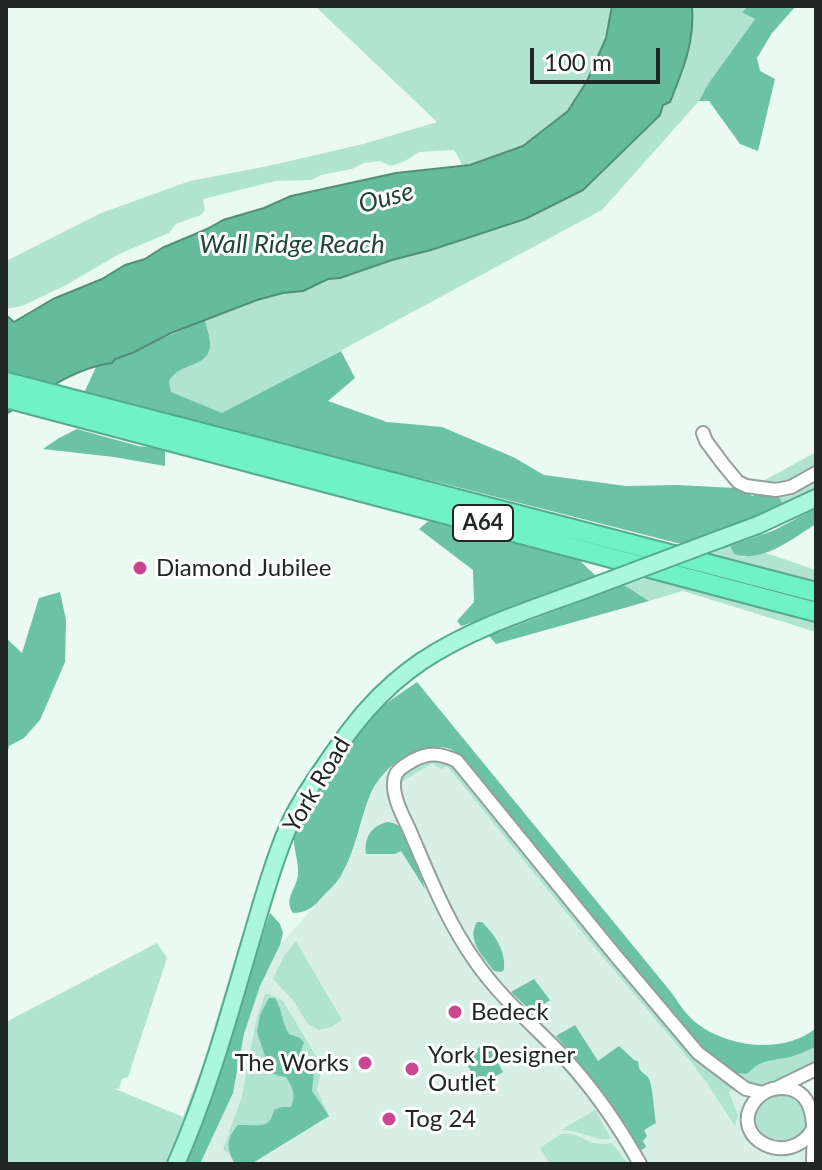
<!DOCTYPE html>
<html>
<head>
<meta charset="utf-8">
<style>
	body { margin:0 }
	#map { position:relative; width:822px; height:1170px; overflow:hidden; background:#ebf9f3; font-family:Lato,sans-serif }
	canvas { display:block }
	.frame { position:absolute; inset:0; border:8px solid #212724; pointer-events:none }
	.scale { position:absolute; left:530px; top:48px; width:130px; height:36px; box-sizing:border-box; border:4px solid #212724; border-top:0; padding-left:10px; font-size:24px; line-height:28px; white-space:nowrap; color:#212724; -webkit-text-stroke:6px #fff; paint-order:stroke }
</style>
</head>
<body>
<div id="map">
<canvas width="822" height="1170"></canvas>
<div class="frame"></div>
<div class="scale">100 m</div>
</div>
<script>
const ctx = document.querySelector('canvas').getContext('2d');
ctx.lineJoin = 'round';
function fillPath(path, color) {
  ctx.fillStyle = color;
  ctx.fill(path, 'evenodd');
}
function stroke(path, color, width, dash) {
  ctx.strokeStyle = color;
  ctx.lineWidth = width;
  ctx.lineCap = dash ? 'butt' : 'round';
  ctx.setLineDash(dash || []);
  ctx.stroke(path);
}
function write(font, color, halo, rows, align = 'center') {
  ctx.font = font + ' Lato,sans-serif';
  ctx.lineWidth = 6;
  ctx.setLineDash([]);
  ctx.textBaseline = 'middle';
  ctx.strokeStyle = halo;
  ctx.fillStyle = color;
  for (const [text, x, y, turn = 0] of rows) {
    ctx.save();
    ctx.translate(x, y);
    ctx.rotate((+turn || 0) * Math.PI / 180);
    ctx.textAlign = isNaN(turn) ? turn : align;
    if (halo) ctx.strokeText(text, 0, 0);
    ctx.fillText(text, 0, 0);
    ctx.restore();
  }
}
fillPath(new Path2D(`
	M434,747l19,3 16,15 119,149 115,135 44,25 69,30v60h-616l33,-71 11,-59 16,-48 20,-41 63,-71 15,-38 12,-42 9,-14 16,-16 22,-13z`), '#d8efe6');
fillPath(new Path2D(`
	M315,6h297l-6,32 -19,43 -19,30 -45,35 -53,19h-9l-1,-5 -6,-10 -35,2 -14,9 -14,5 -12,-5 -15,2 -12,6 -31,6 -10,5 -35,1 -73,18 2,11 -4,5 -25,9 -7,9 -50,21 -53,31 -44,21 -16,3v-48l95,-48 89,-32 78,-15 95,-22 74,-22z
	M692,6h57l-6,6 12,7 -47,65 -9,17 -97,109 -379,204 -52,-22 -2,-11c10,-19 37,-13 41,-33 1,-8 -3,-20 -5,-28l52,-20 26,-7 20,-2 25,-12 12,-1 52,-18 82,-24 109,-46 77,-75 33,-90z
	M816,452v37l-32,17 -10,-18 -11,-7z
	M730,546l4,8 9,3 23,-4 50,17v11l-113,-27z
	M649,577l167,47v8l-133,-41 -34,10 -25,-16z
	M439,759l20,10 239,290 35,29 -4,5 9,22 -3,11 -28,-43 -24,-31 -92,-109 -144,-177 -5,3 -6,-2 -3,-4 -29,17 -7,9c2,-21 24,-27 42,-30z
	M243,932l9,3h-7l-3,5 -27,93 -30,85 5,2 -19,44h-165v-142l151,-79 10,15 -39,119 -6,2 -3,10 -6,-1 70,29 19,-50z
	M296,941l46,79 -11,7 -12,3 -11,-6 -16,-25 -19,-20 11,-23z
	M265,994h4l14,7 39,65 -5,24 12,26 -78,48h-16l-6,-11 -6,-3 19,-54 14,-75z
	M816,1047v18l-52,21h-14l-17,-13 14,1c14,-15 25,-13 43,-17 9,-2 18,-7 26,-10z
	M777,1094c19,0 36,14 30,34 -1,5 -4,8 -7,12l-31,5c-4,-5 -11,-10 -13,-16 -8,-16 7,-31 21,-35z
	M595,1110l16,28 -2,1c-17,2 -30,-10 -48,-9z
	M561,1134c17,-1 15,2 29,8 7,2 15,2 22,1l16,21h-78l-10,-16z`), '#b1e4d0');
fillPath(new Path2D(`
	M749,6h47l-24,27 -15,25 3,13 15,8 -17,72 -18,-7 -31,-43h-10l9,-17 47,-65 -13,-7z
	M205,320c2,8 6,20 5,28 -4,20 -30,14 -41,33l2,11 51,21 119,-62 14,27 -27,23 59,21 55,5 71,30 31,18 82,11 51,-1 58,3 6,-1 11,9 22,-8 10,18 -103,38 -236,-60 -231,-54 -130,-37 13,-28 15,-2 2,-4z
	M77,429l61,17 27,3v17l-51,-9 -71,-8 16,-11z
	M816,508v16c-23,14 -54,40 -82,30l-4,-8 45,-16z
	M432,518l146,41 18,17 -89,36 -46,14 -4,-5 17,-19 -1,-32 -54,-41z
	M624,585l25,16 -153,43 -7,-8z
	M60,592l6,28 -1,42 -25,58 -16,18 -15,8 -3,13v-121l16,15 17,-55z
	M417,682l254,310c8,11 16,25 28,33 32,23 86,29 117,3v19c-8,3 -17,8 -26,10 -18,4 -29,2 -43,17l-14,-1 -30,-24 -115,-135 -119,-149c-6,-5 -12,-13 -19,-16 -31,-10 -69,19 -80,46 -10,25 -14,53 -27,77 -4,9 -13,17 -20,24 -8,10 -16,17 -30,17 -10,-15 4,-24 5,-39 1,-13 -5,-25 -4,-37 3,-28 58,-102 79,-122 13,-13 30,-23 44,-33z
	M388,822c5,1 8,1 12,5 10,9 21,47 25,62l-24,-38 -6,3h-29c-2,-17 5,-28 22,-32z
	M270,913l10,11 3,9 -3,12 -20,41 -16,48 -11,59 -33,71h-17z
	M477,922h5c13,13 24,29 22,48l-3,2 -7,-1c-11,-15 -28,-31 -17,-49z
	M534,979l16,21 -18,12 -21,-20z
	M269,998h6c7,11 7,25 14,36l11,4 4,5 -3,7 13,21 -2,20 17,25 -78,48h-16c-9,-16 -9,-25 3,-39 18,-1 32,6 36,-15l8,-3h9c5,-11 2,-20 -5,-30 -11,-1 -14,-5 -24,-8l-1,-7 4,-6 -8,-24 3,-17z
	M575,1025l23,36 21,-15 15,14 4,1 1,7c2,4 6,6 9,9 5,7 6,36 8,46l-12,7 3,6 -4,5 3,6 -6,4 -53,-79 -31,-36z
	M487,1043l16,29 -24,14 -16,-29z`), '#6bc2a4');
const water = new Path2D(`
	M612,6h80c3,35 -9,64 -22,96l-7,3 -3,10 -77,75 -58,29 -94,31 -39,10 -52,18 -12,1 -25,12 -20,2 -26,7 -86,33 -39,20 -17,6 -3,4c-39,5 -73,32 -106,51v-99l8,7 39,-23 49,-20 23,-14 20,-6 17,-11 45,-19 16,-9 41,-12 27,-12 105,-23 74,-8 53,-19 45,-35 19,-30 19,-43z`);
fillPath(water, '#65bc9d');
stroke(water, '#518f79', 2);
const minor = new Path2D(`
	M703,433l3,8 17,23 15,18 8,4 30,4 15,-3 25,-14
	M779,1087l37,-18
	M813,1129c-24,41 -85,9 -59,-27 7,-9 16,-14 27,-14 40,0 32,49 32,76
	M640,1164c-21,-38 -48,-77 -78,-109 -30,-31 -63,-59 -87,-94 -29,-41 -46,-86 -66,-132 -6,-13 -16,-31 -15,-46 0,-12 8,-16 18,-22 17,-9 28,-8 45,0l154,189 87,103 41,31 7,5 17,4`);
const major = new Path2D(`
	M720,539l38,-14 58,-27
	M176,1164c32,-72 53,-149 75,-224 11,-37 21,-75 36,-110 9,-22 23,-43 37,-63 29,-43 54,-76 98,-106 54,-36 118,-54 178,-77`);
const highway = new Path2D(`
	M6,382l810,210
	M6,398l810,214`);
stroke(minor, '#93a09b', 16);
stroke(major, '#55aa8d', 20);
stroke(highway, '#55aa8d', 22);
stroke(minor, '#fff', 12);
stroke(major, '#aaf7dd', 16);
stroke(highway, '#71f1c6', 18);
const majorBridge = new Path2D(`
	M600,584l120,-45`);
stroke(majorBridge, '#55aa8d', 20, []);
stroke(majorBridge, '#aaf7dd', 16);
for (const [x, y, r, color] of [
	[140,568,8,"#c84790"],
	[455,1012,8,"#c84790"],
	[365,1063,8,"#c84790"],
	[412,1069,8,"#c84790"],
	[389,1119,8,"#c84790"]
]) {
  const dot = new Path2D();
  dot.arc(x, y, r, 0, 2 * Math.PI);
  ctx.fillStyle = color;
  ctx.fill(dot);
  stroke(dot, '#fff', 3);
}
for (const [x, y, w] of [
	[483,523,60]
]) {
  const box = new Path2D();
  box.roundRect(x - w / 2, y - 18, w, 36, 6);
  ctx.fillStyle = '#fff';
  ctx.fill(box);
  stroke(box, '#212724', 2);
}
write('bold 22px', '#212724', null, [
	["A64",483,523]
]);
write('24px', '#212724', '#fff', [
	["Diamond Jubilee",156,568],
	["Bedeck",471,1012],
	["York Designer",428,1055],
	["Outlet",428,1083],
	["The Works",349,1063,"right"],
	["Tog 24",405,1119]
], 'left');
write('24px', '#212724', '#fff', [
	["York Road",317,785,-59]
]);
write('italic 26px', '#204739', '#fff', [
	["Ouse",386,198,-15],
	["Wall Ridge Reach",292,245]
]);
</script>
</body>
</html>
